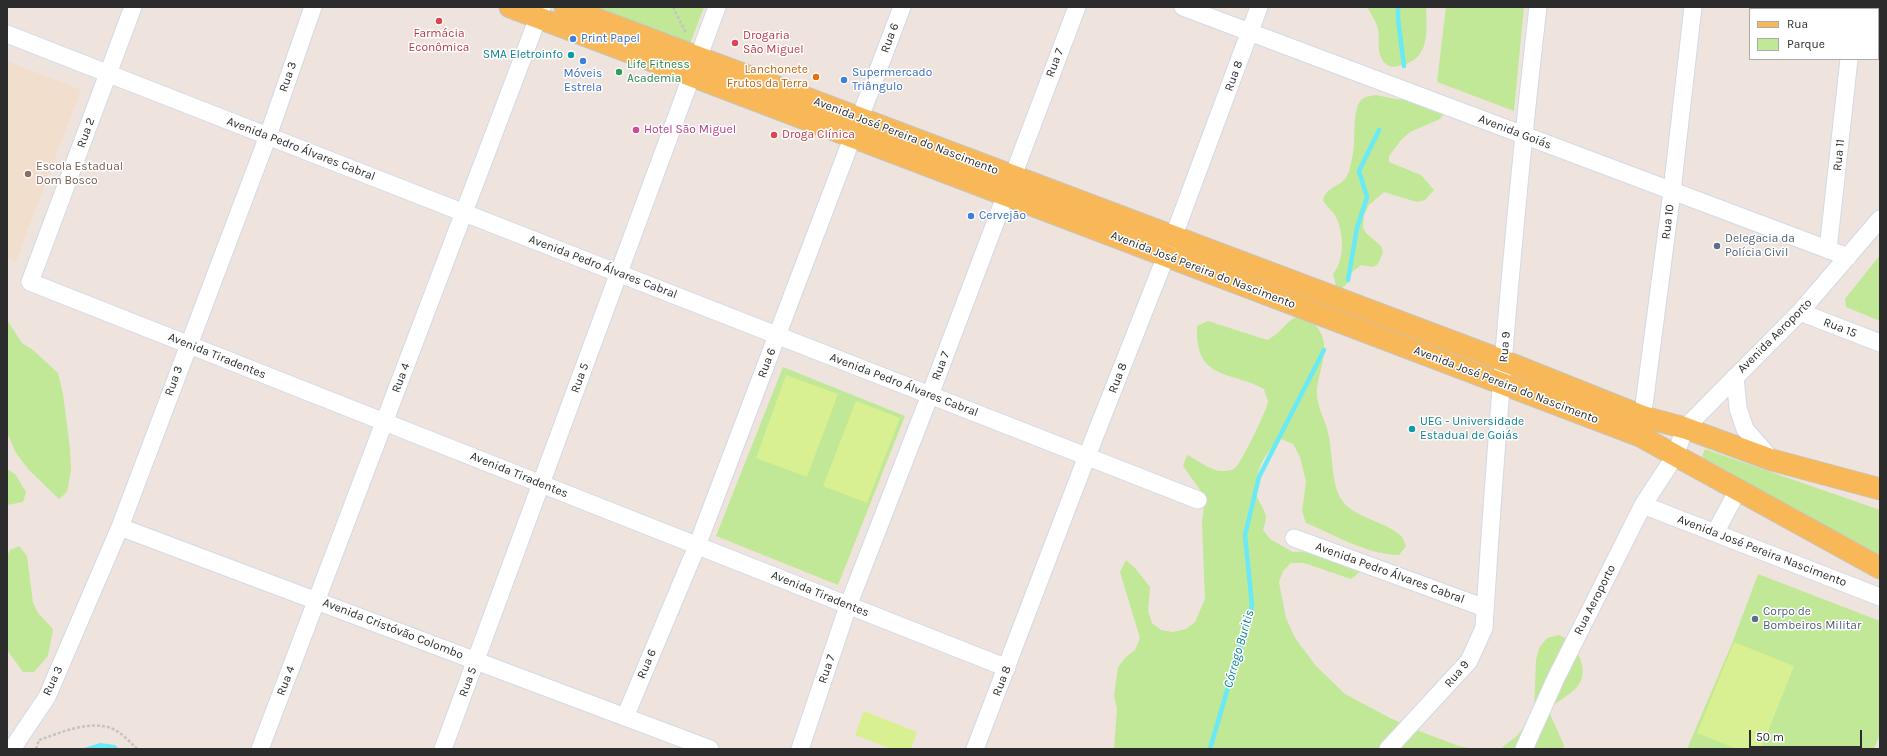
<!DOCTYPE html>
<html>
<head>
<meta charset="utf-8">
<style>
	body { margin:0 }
	#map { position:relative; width:1887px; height:756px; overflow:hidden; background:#eee4dd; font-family:Karla,sans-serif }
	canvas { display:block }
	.frame { position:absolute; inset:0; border:8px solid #2c2c2c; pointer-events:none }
	.legend { position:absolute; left:1749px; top:8px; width:130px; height:52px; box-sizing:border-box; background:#fff; border:1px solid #ababab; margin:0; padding:5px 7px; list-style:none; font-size:12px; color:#2c2c2c }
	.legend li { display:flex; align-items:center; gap:8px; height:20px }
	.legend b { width:20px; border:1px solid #ababab }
	.scale { position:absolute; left:1749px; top:730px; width:113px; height:18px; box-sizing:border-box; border:2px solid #2c2c2c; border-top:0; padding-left:5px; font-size:12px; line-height:14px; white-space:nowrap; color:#2c2c2c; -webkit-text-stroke:3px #fff; paint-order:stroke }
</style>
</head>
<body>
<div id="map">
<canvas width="1887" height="756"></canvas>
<div class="frame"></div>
<ul class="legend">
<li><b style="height:5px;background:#f9b857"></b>Rua</li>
<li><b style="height:11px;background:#c0e896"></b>Parque</li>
</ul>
<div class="scale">50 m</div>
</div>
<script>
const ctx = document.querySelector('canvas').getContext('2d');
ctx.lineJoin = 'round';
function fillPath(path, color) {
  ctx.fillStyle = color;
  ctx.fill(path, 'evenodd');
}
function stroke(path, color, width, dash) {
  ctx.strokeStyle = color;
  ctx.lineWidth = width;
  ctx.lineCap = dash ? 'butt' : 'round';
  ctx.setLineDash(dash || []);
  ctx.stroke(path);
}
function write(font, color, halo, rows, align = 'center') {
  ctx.font = font + ' Karla,sans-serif';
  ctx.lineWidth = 3;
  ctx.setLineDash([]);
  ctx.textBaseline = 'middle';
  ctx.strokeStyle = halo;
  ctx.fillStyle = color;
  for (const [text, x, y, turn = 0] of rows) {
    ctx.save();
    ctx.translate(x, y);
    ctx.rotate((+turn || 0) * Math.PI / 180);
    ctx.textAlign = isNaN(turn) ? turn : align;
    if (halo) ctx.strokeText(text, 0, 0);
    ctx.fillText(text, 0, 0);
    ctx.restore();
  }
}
fillPath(new Path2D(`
	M7,61l74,29 -65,171 -9,-4z`), '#f1decc');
fillPath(new Path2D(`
	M597,7h107l-14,37z
	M1367,7h59c1,26 4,54 -28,59 -7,2 -14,-1 -17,-9 -4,-7 -1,-19 -3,-28 -2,-8 -7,-15 -11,-22z
	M1446,7h78l-10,104 -77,-29z
	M1376,95l19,4 27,1 23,13 -5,6 -30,13 -9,8 -12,16v6l32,13 13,15 -9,10 -8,2 -33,-10 -15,13 -5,10 -1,13 3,5 15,13 2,6 -5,12 -5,3 -12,-2 -10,8 -4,11 -5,4 -6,-2 -3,-12c12,-14 11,-40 3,-57 -3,-6 -10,-10 -13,-17 3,-12 13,-12 21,-20 6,-5 7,-19 9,-26 3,-13 -2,-50 11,-56 3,-2 8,-2 12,-3z
	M1880,255v66l-34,-14 -1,-8z
	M1294,318c12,0 19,2 25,12 15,23 -7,48 -1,72 2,10 8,21 10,31 6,22 1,60 21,75 15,11 37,15 51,27 3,2 4,7 6,11l-7,9c-31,0 -64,-20 -93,-32l-4,-12 4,-29 -6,-25 -7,-13 -12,-5c-16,13 -26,31 -25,52 0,9 9,17 10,26 0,4 -2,9 -3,13l7,9 23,13 26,-1 36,9 5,12 -9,7 -47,-16h-13l-8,8 -4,11 7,36 9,20 21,28 29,28 45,24 34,15 35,13 15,3h-360l3,-41 -3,-12 4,-29 8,-10 9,-7 5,-12 -20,-66 6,-12 9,8 15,19 -2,24 4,12 9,7 12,2 13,-3 9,-7 10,-23 -3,-76 3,-26 -22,-31 4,-11c10,4 24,17 36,16 4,0 10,-1 12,-3 6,-4 33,-60 33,-67 -1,-3 -3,-8 -4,-12 -35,-19 -69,-8 -67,-63l11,-5 59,19c14,-7 15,-14 27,-22z
	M7,320l15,23 11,7 25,23 5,21 7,55 1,22 -4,21 -8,7 -30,-29 -13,-17 -9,-20z
	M783,367l122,49 -67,169 -122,-49z
	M1705,449l175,61v47l-178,-100z
	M7,469l8,5 11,18 -3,10 -16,3z
	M19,546l8,10 6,47 5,10 15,16 -5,27 -14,16h-11l-16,-22v-94l3,-6z
	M1758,574l122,47v113l-6,15h-187l46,-108z
	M1559,635c3,2 8,4 10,6 11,11 20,33 8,46 -6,7 -21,15 -29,23l16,35 -1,4h-63l18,-14 16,-23 2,-52 3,-12 8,-10z`), '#c0e896');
fillPath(new Path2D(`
	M786,375l52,19 -31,83 -51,-19z
	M856,401l44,17 -33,85 -44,-17z
	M1734,642l60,24 -33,83h-24l-40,-16z
	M864,711l53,21 -6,17h-20l-36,-14z`), '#d8f092');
fillPath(new Path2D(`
	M100,743l15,2 4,4h-38z`), '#6ae9f6');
stroke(new Path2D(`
	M1398,7v12l6,47
	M1348,280l9,-52 10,-31 -8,-26 20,-41
	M1210,749l42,-144 -7,-70 14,-58 65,-127`), '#6ae9f6', 4.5);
const minor = new Path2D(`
	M133,7l-103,275 977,386
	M1183,7l665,250
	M1824,7l5,2
	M1856,9v-2
	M1878,28h2
	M7,34l1191,466
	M1828,250l21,-191
	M1800,312l80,31
	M1735,377l3,31 7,21 27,31
	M1641,428l31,-237 21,-184
	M1643,505l237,92
	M120,527l590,222
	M1715,533l23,-43
	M1294,538l191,70
	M625,717l72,-171 205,-539
	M12,749l35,-52 73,-170 148,-391 45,-129
	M260,749l282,-742
	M443,749l274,-742
	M800,749l48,-143 82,-211 147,-388
	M975,749l112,-293 86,-218 86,-231
	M1388,749l81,-88 15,-33c13,-207 30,-415 54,-621
	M1524,749l32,-71 87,-173 32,-49 10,-28 115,-116 80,-93`);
const major = new Path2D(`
	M510,7l1130,429 240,132
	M565,7l939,354 140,56 41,11 87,32 108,29`);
stroke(minor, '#d2d9e5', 19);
stroke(major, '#c4c4c4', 23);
stroke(new Path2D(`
	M673,7l13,26
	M39,740c20,-7 53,-21 74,-11 9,4 17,13 24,20
	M36,749l3,-9`), '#c4c4c4', 2.5, [3, 2]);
stroke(minor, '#fff', 17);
stroke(major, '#f9b857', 21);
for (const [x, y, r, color] of [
	[439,21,4,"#e0444e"],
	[573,39,4,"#3f7fe0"],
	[735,43,4,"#e0444e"],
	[571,55,4,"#0f9aa8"],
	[583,61,4,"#3f7fe0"],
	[619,72,4,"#2e9e5b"],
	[816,77,4,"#e8710a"],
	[844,80,4,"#3f7fe0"],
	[636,130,4,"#d1479c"],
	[774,135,4,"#e0444e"],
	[28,174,4,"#8d6e63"],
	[971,216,4,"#3f7fe0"],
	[1717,246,4,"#5c6f8a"],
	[1412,429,4,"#0f9aa8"],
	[1755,619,4,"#5c6f8a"]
]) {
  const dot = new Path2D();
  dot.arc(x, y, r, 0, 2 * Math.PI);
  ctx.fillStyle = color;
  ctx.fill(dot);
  stroke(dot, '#fff', 1.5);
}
write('12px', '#be3a42', '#fff', [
	["Farmácia",439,34,"center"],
	["Econômica",439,48,"center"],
	["Drogaria",743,36],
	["São Miguel",743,50],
	["Droga Clínica",782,135]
], 'left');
write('12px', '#2c2c2c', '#fff', [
	["Rua 6",890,38,-69],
	["Rua 7",1055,63,-69],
	["Rua 8",1234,76,-70],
	["Rua 3",288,77,-71],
	["Avenida Goiás",1515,132,21],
	["Rua 2",86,133,-70],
	["Avenida José Pereira do Nascimento",906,136,21],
	["Avenida Pedro Álvares Cabral",301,149,21],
	["Rua 11",1839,155,-84],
	["Rua 10",1668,222,-83],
	["Avenida Pedro Álvares Cabral",603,267,21],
	["Avenida José Pereira do Nascimento",1203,270,21],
	["Rua 15",1840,328,21],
	["Avenida Aeroporto",1775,336,-45],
	["Rua 9",1505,347,-85],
	["Avenida Tiradentes",217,356,22],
	["Rua 6",767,363,-69],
	["Rua 7",941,366,-69],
	["Rua 4",401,378,-69],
	["Rua 5",580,378,-70],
	["Rua 8",1118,378,-69],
	["Rua 3",174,381,-70],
	["Avenida Pedro Álvares Cabral",904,385,21],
	["Avenida José Pereira do Nascimento",1506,385,21],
	["Avenida Tiradentes",519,475,22],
	["Avenida José Pereira Nascimento",1762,551,21],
	["Avenida Pedro Álvares Cabral",1390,573,20],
	["Avenida Tiradentes",820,594,22],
	["Rua Aeroporto",1595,600,-63],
	["Avenida Cristóvão Colombo",393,629,21],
	["Rua 6",647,664,-67],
	["Rua 7",827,669,-71],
	["Rua 9",1457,674,-50],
	["Rua 3",53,681,-65],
	["Rua 4",286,681,-69],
	["Rua 8",1002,681,-69],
	["Rua 5",468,682,-70]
]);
write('12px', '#366cbe', '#fff', [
	["Print Papel",581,39],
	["Supermercado",852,73],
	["Triângulo",852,87],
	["Móveis",583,74,"center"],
	["Estrela",583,88,"center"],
	["Cervejão",979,216]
], 'left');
write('12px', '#0d838f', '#fff', [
	["SMA Eletroinfo",563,55],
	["UEG - Universidade",1420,422,"left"],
	["Estadual de Goiás",1420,436,"left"]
], 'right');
write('12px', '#27864d', '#fff', [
	["Life Fitness",627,65],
	["Academia",627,79]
], 'left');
write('12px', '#c56008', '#fff', [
	["Lanchonete",808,70],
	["Frutos da Terra",808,84]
], 'right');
write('12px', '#b23c85', '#fff', [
	["Hotel São Miguel",644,130]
], 'left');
write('12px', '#785e54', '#fff', [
	["Escola Estadual",36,167],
	["Dom Bosco",36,181]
], 'left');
write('12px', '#4e5e75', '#fff', [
	["Delegacia da",1725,239],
	["Polícia Civil",1725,253],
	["Corpo de",1763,612],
	["Bombeiros Militar",1763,626]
], 'left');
write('italic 13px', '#067e98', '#fff', [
	["Córrego Buritis",1239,649,-74]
]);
</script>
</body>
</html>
